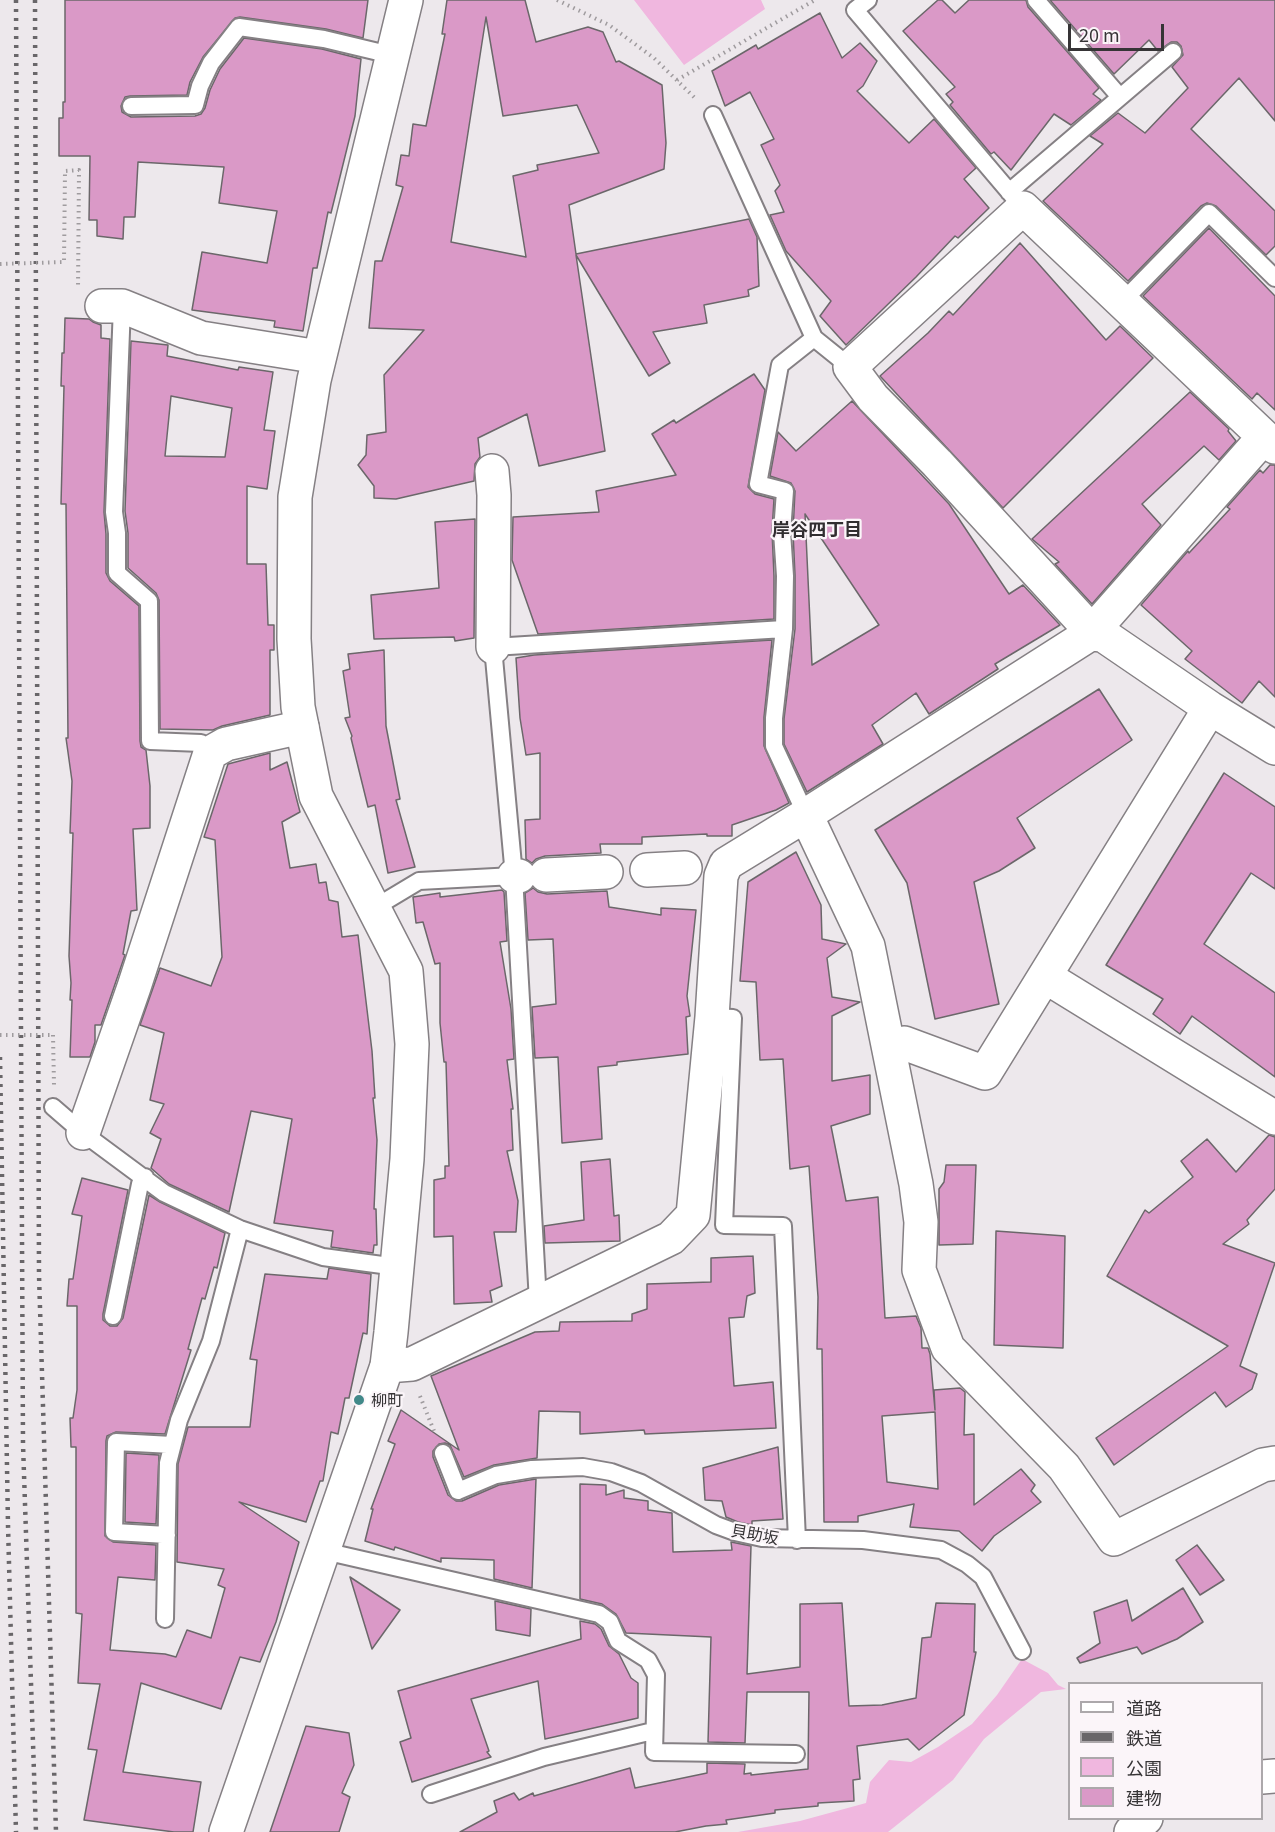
<!DOCTYPE html>
<meta charset="utf-8">
<style>
body{margin:0}
#map{position:relative;width:1275px;height:1832px;overflow:hidden;background:#ede8ec;font-family:Georgia,"Noto Sans JP",serif}
canvas{display:block}
.legend{position:absolute;left:1068px;top:1682px;width:195px;height:138px;box-sizing:border-box;background:#fbf5f9;border:2px solid #aca8ab;margin:0;padding:8px 10px;list-style:none;font-size:18px;color:#363436}
.legend li{display:flex;align-items:center;gap:12px;height:30px}
.legend b{width:30px;border:2px solid #aca8ab}
.scale{position:absolute;left:1068px;top:24px;width:96px;height:27px;box-sizing:border-box;border:3px solid #363436;border-top:0;padding-left:8px;font-size:18px;line-height:21px;white-space:nowrap;color:#363436;-webkit-text-stroke:4px #fbf5f9;paint-order:stroke}
</style>
<div id="map">
<canvas width="1275" height="1832"></canvas>
<ul class="legend">
<li><b style="height:8px;background:#fff"></b>道路</li>
<li><b style="height:8px;background:#696669"></b>鉄道</li>
<li><b style="height:16px;background:#f0b7df"></b>公園</li>
<li><b style="height:16px;background:#da99c7"></b>建物</li>
</ul>
<div class="scale">20 m</div>
</div>
<script>
const c = document.querySelector('canvas').getContext('2d');
c.lineJoin = 'round';
function paint(path, color) { c.fillStyle = color; c.fill(path, 'evenodd'); }
const toPath = rows => new Path2D(rows.map(r => 'M' + r).join(''));
function stroke(path, color, width, dash) { c.strokeStyle = color; c.lineWidth = width; c.lineCap = dash ? 'butt' : 'round'; c.setLineDash(dash || []); c.stroke(path); }
function label(font, color, halo, rows, align = 'center') {
  c.font = font + ' Georgia,"Noto Sans JP",serif'; c.lineWidth = 4.5; c.setLineDash([]); c.textBaseline = 'middle'; c.strokeStyle = halo; c.fillStyle = color; for (const [text, x, y, turn = 0] of rows) {
    c.save(); c.translate(x, y); c.rotate((+turn || 0) * Math.PI / 180); c.textAlign = isNaN(turn) ? turn : align; if (halo) c.strokeText(text, 0, 0); c.fillText(text, 0, 0); c.restore();
  }
}
const green = toPath([
 [634,0,761,0,765,9,684,65],
 [1022,1659,1048,1673,1058,1685,1066,1689,1041,1692,984,1739,953,1780,888,1832,738,1832,800,1821,866,1803,870,1782,889,1760,911,1762,938,1747,972,1724,997,1695]
]);
const building = toPath([
 [65,0,368,0,363,38,326,29,240,17,235,18,203,57,190,82,187,95,130,96,125,97,121,106,122,112,131,117,195,116,201,114,205,108,210,90,220,69,244,38,322,49,361,59,355,116,331,213,328,212,317,268,313,268,303,331,274,327,275,321,192,310,202,252,267,263,277,211,219,203,224,167,138,162,135,217,124,217,123,239,97,236,97,220,89,220,90,156,59,156,59,118,63,118,63,102,65,102,65,0],
 [447,0,525,0,536,42,588,27,603,32,616,62,619,61,662,85,666,143,664,169,569,205,576,254,749,219,757,237,759,286,748,290,749,296,704,305,707,323,653,332,670,363,649,376,576,255,605,451,539,466,527,414,478,438,480,457,475,464,474,481,396,499,374,498,374,486,358,465,366,455,367,435,386,432,384,375,424,330,369,328,375,261,382,261,403,187,396,185,401,155,409,156,413,124,426,126,445,34,442,34,447,0],
 [486,17,503,116,577,105,599,153,537,165,538,170,513,176,526,257,451,242,486,17],
 [938,0,942,0,955,13,969,0,1026,0,1028,7,1099,88,1093,94,1101,100,1071,125,1054,114,1011,170,994,152,991,154,950,105,953,102,946,94,955,87,903,31,938,0],
 [1050,0,1275,0,1275,121,1239,78,1191,129,1275,211,1275,246,1266,255,1216,206,1207,203,1201,206,1128,281,1043,201,1103,144,1090,136,1118,113,1145,133,1188,88,1172,67,1183,55,1181,46,1177,42,1171,42,1158,51,1149,40,1114,74,1050,0],
 [820,13,842,58,860,43,877,61,863,86,857,91,909,143,934,119,976,168,964,179,989,208,958,238,955,236,916,277,846,345,820,316,831,301,786,251,770,215,784,212,775,191,780,185,761,145,774,139,750,92,725,106,712,71,756,45,758,49,820,13],
 [1209,228,1275,296,1275,410,1257,393,1252,399,1143,296,1209,228],
 [1020,243,1106,340,1120,326,1153,358,1003,508,880,376,928,333,949,311,953,315,1020,243],
 [65,318,89,319,93,322,101,325,101,338,110,339,104,512,106,534,106,573,110,581,139,606,140,741,141,747,146,750,150,786,150,828,133,829,137,910,131,911,123,954,125,955,101,1025,95,1025,95,1042,90,1057,70,1057,72,1000,70,1000,71,983,69,956,73,833,70,833,72,781,66,738,68,738,66,504,61,504,64,386,61,386,62,353,64,353,65,318],
 [131,341,168,345,167,356,238,370,239,367,273,372,264,430,275,431,267,489,247,486,247,564,266,564,268,625,274,625,274,650,270,650,270,715,222,726,213,730,160,729,159,600,156,593,128,568,128,533,125,511,131,341],
 [171,396,232,408,225,457,165,456,171,396],
 [754,374,765,390,748,487,755,494,774,499,772,531,774,576,774,619,538,634,512,560,513,517,599,512,596,491,676,475,652,434,674,420,676,423,754,374],
 [1190,392,1229,429,1228,431,1236,441,1219,460,1204,446,1142,504,1161,525,1092,604,1055,564,1059,562,1032,539,1190,392],
 [852,401,949,504,1009,594,1023,585,1060,625,995,664,998,669,929,714,916,693,872,725,883,744,807,792,784,744,784,719,795,629,795,575,793,532,795,491,791,483,770,476,778,432,796,451,852,401],
 [805,514,879,625,812,665,805,514],
 [1270,465,1275,465,1275,697,1259,681,1242,703,1185,659,1192,651,1141,605,1188,551,1189,553,1230,509,1227,507,1260,470,1263,473,1270,465],
 [475,519,474,638,455,641,454,637,374,639,371,595,439,588,435,522,475,519],
 [772,640,764,717,764,746,789,803,776,810,732,825,732,836,707,836,707,834,642,837,642,844,600,844,601,853,545,856,536,859,532,863,526,859,525,820,540,819,540,753,526,755,520,718,516,658,534,655,772,640],
 [384,650,386,726,400,799,396,800,415,867,388,873,375,805,368,807,351,738,352,736,345,718,350,717,343,671,350,669,348,654,384,650],
 [1099,689,1132,740,1017,818,1035,848,999,871,974,882,999,1004,935,1019,907,883,875,830,1099,689],
 [270,753,270,770,287,762,300,812,282,822,290,868,316,864,319,883,326,882,329,900,338,902,342,937,358,935,372,1051,375,1098,373,1098,377,1140,374,1209,376,1209,377,1245,374,1245,373,1253,331,1247,333,1231,274,1223,292,1119,251,1111,229,1212,169,1184,151,1168,161,1139,150,1133,164,1104,150,1100,164,1033,140,1025,160,968,211,986,222,957,215,840,204,837,228,764,270,753],
 [1224,773,1275,807,1275,889,1251,873,1204,944,1275,993,1275,1077,1192,1016,1180,1034,1153,1014,1163,999,1106,965,1224,773],
 [796,852,821,905,822,939,846,944,827,958,832,997,860,1002,832,1016,832,1081,870,1075,870,1114,831,1126,846,1201,878,1197,885,1318,916,1316,921,1328,922,1348,928,1348,930,1354,935,1410,934,1390,960,1388,965,1392,964,1435,974,1434,974,1505,1021,1469,1035,1485,1031,1491,1041,1502,994,1536,982,1551,959,1531,910,1527,914,1504,858,1516,858,1522,824,1522,822,1349,817,1349,818,1297,809,1166,790,1169,783,1059,760,1060,756,982,740,981,748,882,796,852],
 [935,1412,938,1489,887,1482,882,1416,935,1412],
 [533,888,538,892,547,894,607,891,609,907,661,915,661,908,696,910,687,996,690,1016,686,1017,688,1054,617,1062,617,1065,598,1067,602,1139,562,1143,558,1057,535,1058,532,1007,556,1004,553,939,528,940,525,893,533,888],
 [502,890,504,892,507,941,500,942,511,1009,514,1059,507,1060,513,1109,511,1109,513,1150,507,1151,518,1201,516,1232,494,1232,502,1286,490,1291,492,1302,454,1304,453,1236,434,1237,434,1180,445,1178,445,1166,449,1166,446,1062,444,1062,440,1023,440,963,435,964,423,922,416,923,413,897,440,893,440,897,502,890],
 [1269,1135,1275,1137,1275,1189,1247,1220,1249,1224,1223,1244,1275,1263,1240,1366,1257,1374,1252,1389,1226,1407,1215,1392,1114,1465,1096,1438,1228,1346,1107,1276,1145,1210,1149,1213,1193,1177,1181,1161,1207,1139,1236,1172,1269,1135],
 [610,1159,614,1216,619,1215,620,1241,545,1243,544,1226,584,1220,581,1162,610,1159],
 [946,1165,976,1165,973,1244,939,1245,939,1189,944,1182,946,1165],
 [82,1178,128,1190,103,1314,103,1320,110,1326,117,1326,123,1318,149,1195,160,1202,225,1233,217,1268,214,1267,205,1299,202,1298,188,1349,191,1350,165,1434,116,1432,107,1436,106,1441,105,1536,113,1542,156,1545,155,1580,118,1577,110,1650,165,1654,176,1657,187,1630,211,1638,225,1588,218,1585,224,1569,177,1562,178,1464,188,1427,250,1427,257,1360,250,1359,265,1274,327,1279,329,1268,371,1274,367,1334,363,1333,349,1398,345,1398,338,1434,331,1432,323,1481,320,1481,306,1522,239,1502,299,1542,276,1622,260,1662,240,1657,221,1709,141,1683,123,1772,201,1782,193,1832,174,1832,84,1820,97,1750,88,1749,100,1684,78,1683,82,1614,76,1613,76,1447,71,1447,70,1418,73,1418,77,1390,77,1306,67,1306,69,1279,73,1279,82,1216,72,1214,82,1178],
 [996,1231,1065,1236,1063,1348,994,1345,996,1231],
 [753,1256,755,1293,747,1296,744,1317,729,1318,734,1386,773,1382,776,1428,645,1434,644,1430,580,1434,580,1412,539,1411,537,1458,494,1465,464,1477,450,1445,445,1443,439,1444,433,1451,433,1457,448,1495,456,1501,462,1501,499,1485,536,1479,532,1588,494,1579,494,1560,441,1558,441,1562,395,1547,394,1550,365,1541,373,1509,371,1509,395,1444,388,1441,401,1410,459,1450,431,1376,535,1332,559,1331,560,1322,632,1321,632,1314,647,1309,647,1284,711,1282,711,1258,753,1256],
 [778,1447,783,1519,752,1521,752,1525,738,1522,726,1517,722,1501,705,1500,703,1468,778,1447],
 [126,1453,159,1455,156,1524,125,1522,126,1453],
 [580,1484,606,1485,606,1495,624,1490,624,1498,648,1501,648,1510,672,1513,673,1552,732,1550,731,1542,751,1546,747,1674,800,1667,800,1604,842,1603,849,1706,882,1705,916,1698,922,1638,931,1637,936,1603,975,1604,974,1652,976,1652,964,1715,919,1750,908,1739,857,1746,860,1779,853,1780,854,1801,818,1803,818,1806,775,1810,775,1813,726,1820,727,1824,706,1826,675,1832,460,1832,497,1812,494,1801,514,1793,519,1800,533,1793,534,1796,630,1768,635,1788,707,1773,707,1763,745,1764,744,1774,751,1773,751,1775,808,1769,809,1692,747,1692,745,1743,708,1742,711,1637,626,1633,616,1614,602,1604,580,1599,580,1484],
 [1197,1545,1224,1580,1200,1595,1176,1560,1197,1545],
 [350,1577,400,1610,372,1649,350,1577],
 [1183,1588,1203,1622,1177,1639,1142,1654,1137,1647,1080,1663,1077,1658,1100,1643,1094,1612,1127,1600,1132,1621,1183,1588],
 [495,1601,531,1609,530,1636,496,1630,495,1601],
 [580,1621,595,1624,601,1629,609,1646,619,1654,631,1678,638,1683,638,1718,545,1739,538,1681,471,1699,489,1751,487,1752,491,1757,412,1782,400,1742,411,1738,398,1691,581,1639,580,1621],
 [306,1726,349,1733,354,1765,342,1793,350,1797,339,1832,270,1832,306,1726]
]);
const path = toPath([
 [557,0,609,25,654,58,697,100],
 [677,80,815,0],
 [53,1035,54,1085],
 [420,1396,434,1431]
]);
const lane = toPath([
 [868,0,855,10,1023,208],
 [1036,0,1120,97],
 [131,106,195,105,200,86,211,63,239,27,324,39,391,55],
 [713,115,814,338,850,367],
 [1009,192,1173,52],
 [1121,303,1209,213,1275,278],
 [122,306,114,512,117,533,117,573,149,601,150,741,201,743,210,753],
 [806,815,774,746,774,718,784,629,785,576,782,532,785,491,758,484,780,365,814,338],
 [374,908,419,881,514,876],
 [712,1017,733,1018,724,1225,783,1226,797,1540],
 [53,1107,83,1133,164,1193,240,1229,323,1257,397,1267],
 [538,1302,514,876,493,647,784,629],
 [113,1316,140,1184,145,1177],
 [443,1453,458,1491,496,1475,532,1469,583,1467,611,1472,641,1483,716,1525,735,1532,762,1538,863,1540,941,1550,967,1564,983,1577,1022,1651],
 [167,1535,114,1532,116,1442,172,1445],
 [324,1551,599,1614,610,1622,618,1641,648,1660,656,1675,654,1752,796,1754],
 [165,1619,168,1463,179,1420,211,1341,240,1229],
 [431,1794,544,1757,653,1731]
]);
const street = toPath([
 [102,306,122,306,201,338,319,357],
 [1275,447,1023,208,850,367,873,398,937,463,1084,623,1090,634,1103,635,1210,708,1275,748],
 [492,471,494,495,493,647],
 [806,815,868,946,916,1184,921,1222,919,1270,948,1348,1064,1467,1114,1539,1263,1465,1275,1463],
 [647,870,685,868],
 [546,875,606,872],
 [514,876,519,876],
 [1046,977,1275,1118],
 [889,1045,904,1043,985,1073,1210,708],
 [83,1133,134,987,210,753,226,744,302,727],
 [387,1366,412,1364,671,1238,693,1215,712,1017,721,876,726,864,806,815,1090,634,1264,437],
 [1262,1777,1275,1776],
 [1131,1832,1146,1818]
]);
const secondary = toPath([
 [226,1832,387,1366,391,1332,407,1159,412,1044,406,971,316,796,298,707,294,639,295,497,314,380,406,0]
]);
const rail = toPath([
 [16,0,23,1444,36,1832],
 [35,0,39,1275,56,1832],
 [0,1057,8,1525,16,1832]
]);
const pathBridge = toPath([
 [0,264,64,262,65,171,79,170,78,289],
 [0,1035,53,1035]
]);
const markers = [
 [359,1400,6,"#418989"]
];
const poiNames = [
 ["柳町",371,1400]
];
const streetNames = [
 ["貝助坂",755,1534,10]
];
const neighbourhoodNames = [
 ["岸谷四丁目",817,529]
];
paint(green, '#f0b7df');
paint(building, '#da99c7');
stroke(building, '#6b676a', 1.5);
stroke(lane, '#858084', 20);
stroke(street, '#858084', 36);
stroke(secondary, '#858084', 36);
stroke(path, '#9f9b9e', 4, [1.5, 4.5]);
stroke(lane, '#fff', 16);
stroke(street, '#fff', 33);
stroke(secondary, '#fff', 33);
stroke(rail, '#696669', 4.5, [3, 6]);
stroke(pathBridge, '#9f9b9e', 4, [1.5, 4.5]);
for (const [x, y, r, color] of markers) { const dot = new Path2D(); dot.arc(x, y, r, 0, 2 * Math.PI); c.fillStyle = color; c.fill(dot); stroke(dot, '#fbf5f9', 2); }
label('16px', '#363436', '#fbf5f9', poiNames, 'left');
label('16px', '#363436', '#fbf5f9', streetNames);
label('bold 18px', '#312d30', '#fbf5f9', neighbourhoodNames);
</script>
